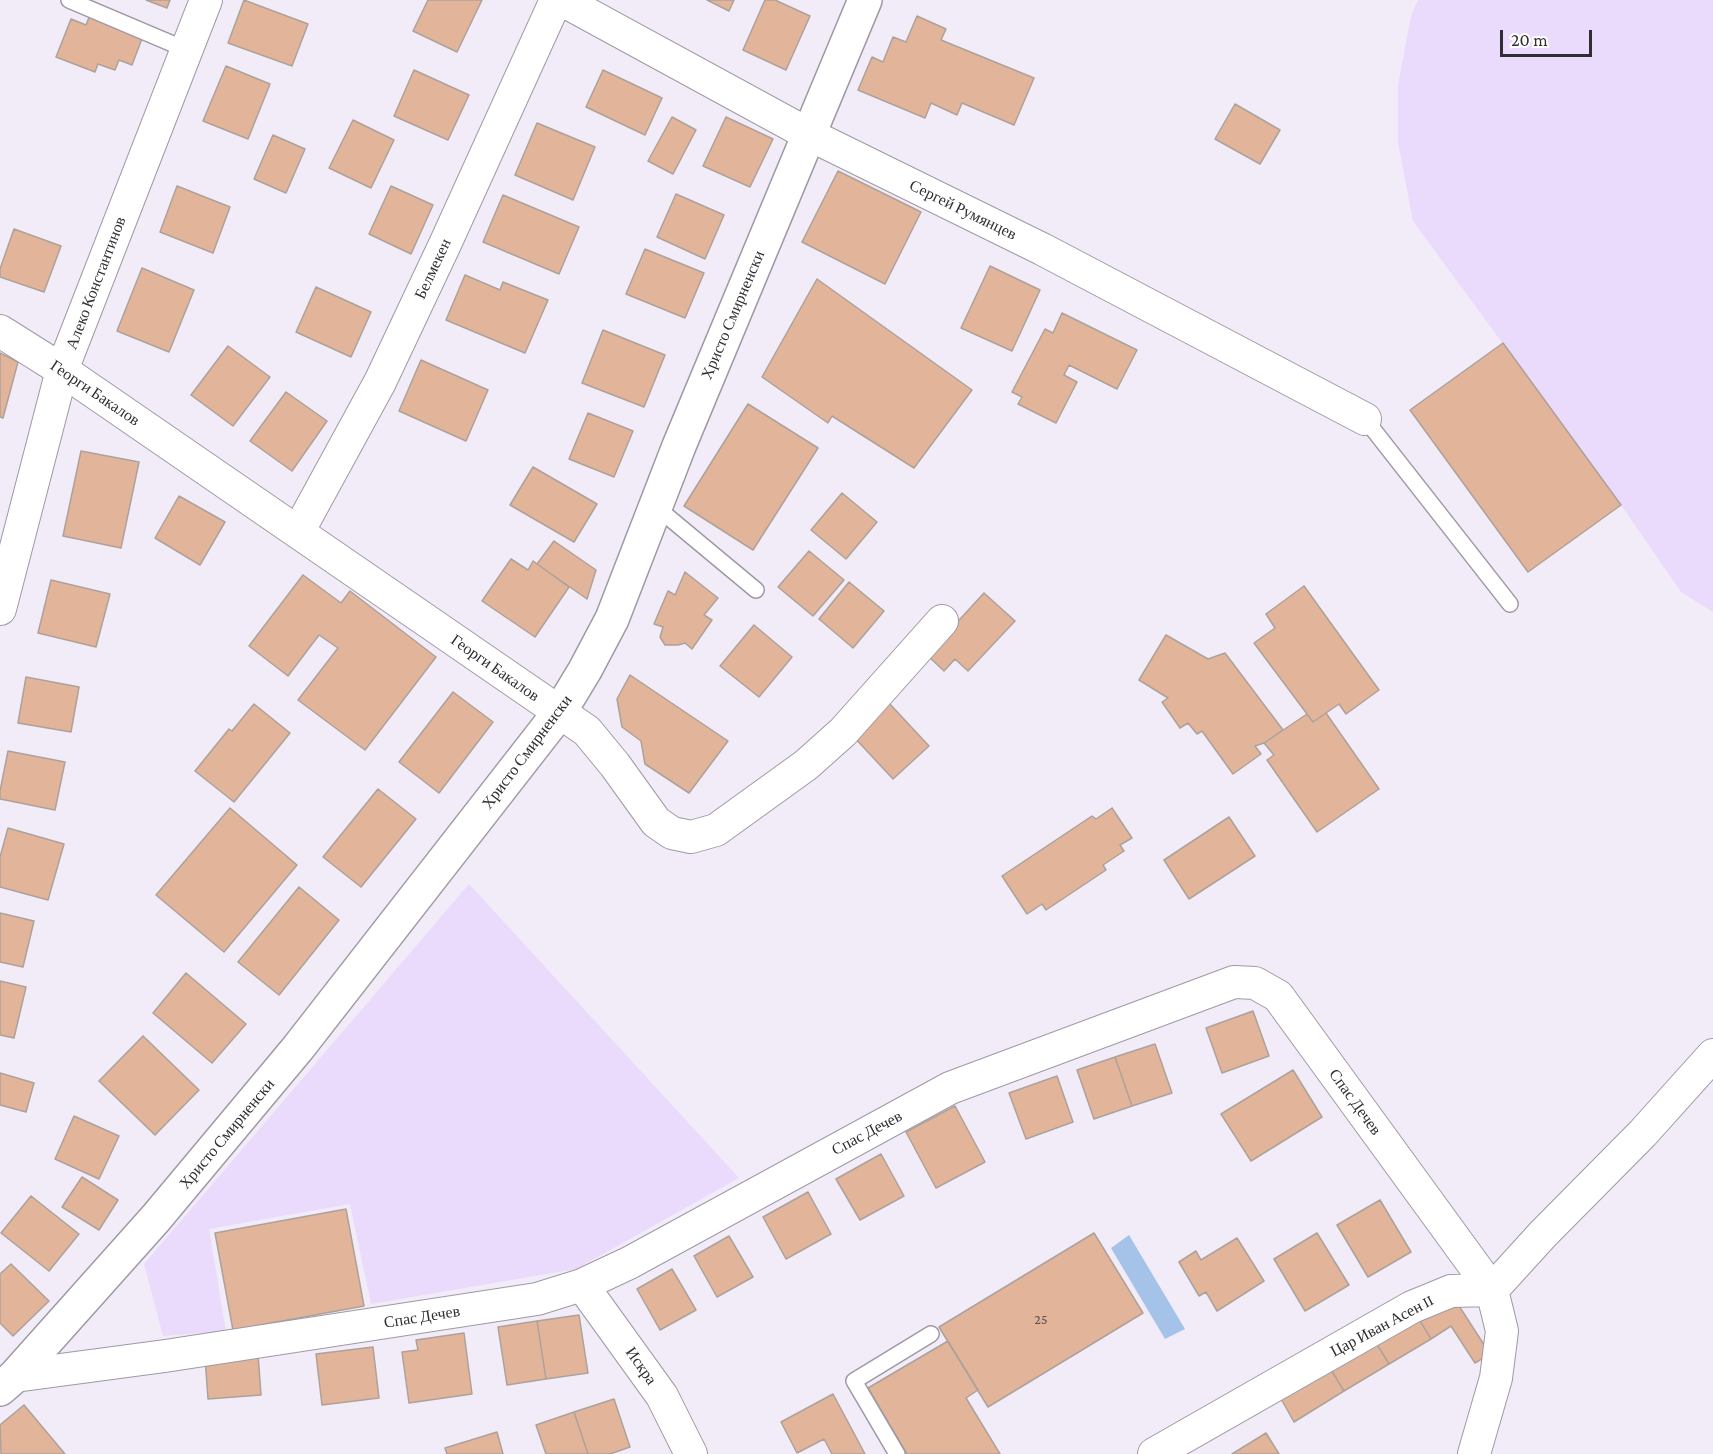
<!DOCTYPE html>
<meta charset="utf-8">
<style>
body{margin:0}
#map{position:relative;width:1713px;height:1454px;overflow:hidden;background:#f2ecf8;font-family:"Crimson Pro",serif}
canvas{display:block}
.scale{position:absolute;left:1500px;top:30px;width:92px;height:27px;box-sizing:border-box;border:3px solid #312e33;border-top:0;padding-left:8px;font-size:18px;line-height:21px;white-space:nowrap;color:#312e33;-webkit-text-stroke:4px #fff;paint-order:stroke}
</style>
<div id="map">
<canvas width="1713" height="1454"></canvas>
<div class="scale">20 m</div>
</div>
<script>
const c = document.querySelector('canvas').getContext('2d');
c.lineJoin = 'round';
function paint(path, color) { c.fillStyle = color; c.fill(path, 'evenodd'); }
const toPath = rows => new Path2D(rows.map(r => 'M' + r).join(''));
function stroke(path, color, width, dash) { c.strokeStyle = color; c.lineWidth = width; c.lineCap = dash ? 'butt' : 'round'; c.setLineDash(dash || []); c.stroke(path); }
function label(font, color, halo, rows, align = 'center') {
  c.font = font + ' "Crimson Pro",serif'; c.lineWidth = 6; c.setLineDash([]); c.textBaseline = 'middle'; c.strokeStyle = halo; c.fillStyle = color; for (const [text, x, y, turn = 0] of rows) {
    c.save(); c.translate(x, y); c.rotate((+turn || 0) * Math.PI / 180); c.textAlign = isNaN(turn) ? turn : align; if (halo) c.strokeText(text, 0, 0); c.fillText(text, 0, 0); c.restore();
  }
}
const green = toPath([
 [1418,0,1713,0,1713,612,1681,592,1621,505,1413,221,1398,143,1398,85,1411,16],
 [469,884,739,1178,576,1269,371,1304,350,1204,209,1229,226,1331,163,1336,144,1264]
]);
const water = toPath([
 [1129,1235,1185,1329,1165,1339,1111,1248]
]);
const building = toPath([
 [146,0,170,0,167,8,146,0],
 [244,0,308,24,292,66,228,43,244,0],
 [428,0,482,0,457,52,413,31,428,0],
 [707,0,734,0,729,11,707,0],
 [765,0,775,0,810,16,786,70,743,50,765,0],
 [90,15,143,36,132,65,119,60,115,70,98,64,95,72,56,57,71,19,86,25,90,15],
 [917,16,946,29,941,40,1034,78,1014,125,962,103,957,115,931,103,925,118,858,90,872,57,883,62,893,37,906,42,917,16],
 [226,66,270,84,248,139,203,121,226,66],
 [414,70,469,95,448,140,394,116,414,70],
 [603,70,662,98,645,135,586,107,603,70],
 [1235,104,1280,130,1260,164,1215,139,1235,104],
 [672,117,696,130,673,174,648,161,672,117],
 [726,117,773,139,750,187,703,166,726,117],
 [353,120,394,140,371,188,329,168,353,120],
 [537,123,595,147,573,200,515,175,537,123],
 [273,135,305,149,286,193,254,179,273,135],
 [838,171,921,212,885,284,802,242,838,171],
 [177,186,230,207,213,253,160,232,177,186],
 [391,186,433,205,411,254,369,234,391,186],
 [676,194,724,215,705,259,657,237,676,194],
 [503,195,579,227,559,274,483,242,503,195],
 [14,229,61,246,44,292,0,277,0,269,14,229],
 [645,249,704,273,685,318,626,294,645,249],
 [990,266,1040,290,1012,351,961,328,990,266],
 [142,268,194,290,169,352,117,331,142,268],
 [465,275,500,290,503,282,548,300,525,353,446,320,465,275],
 [817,279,972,390,914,468,832,416,828,423,762,377,817,279],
 [316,287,371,312,351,357,296,332,316,287],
 [1062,313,1137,350,1117,389,1069,365,1064,375,1077,382,1056,423,1018,404,1022,397,1012,392,1045,329,1053,333,1062,313],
 [603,330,665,355,644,407,582,383,603,330],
 [1503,343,1621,505,1528,572,1410,410,1503,343],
 [228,346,270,377,233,426,191,395,228,346],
 [0,353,18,362,3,418,0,417,0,353],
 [421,360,488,390,466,441,399,411,421,360],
 [286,392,327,421,292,471,250,441,286,392],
 [748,404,818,448,753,550,684,506,748,404],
 [588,413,633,431,614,477,569,459,588,413],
 [81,451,139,462,121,548,63,536,81,451],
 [533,467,597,504,574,542,510,505,533,467],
 [842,493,877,522,846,559,811,530,842,493],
 [179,496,225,522,200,565,155,538,179,496],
 [554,541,596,570,587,599,537,564,554,541],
 [809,551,844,580,813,616,778,587,809,551],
 [511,559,528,570,533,561,569,587,535,637,482,601,511,559],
 [685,572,718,598,704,615,712,620,692,649,685,643,678,645,665,645,660,637,663,627,654,624,668,591,675,595,685,572],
 [303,575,341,603,350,591,436,657,365,750,298,700,338,648,319,635,288,676,249,646,303,575],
 [51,580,110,594,96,647,38,633,51,580],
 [849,582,884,611,853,648,819,619,849,582],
 [1304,586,1379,690,1346,714,1339,704,1313,722,1254,643,1275,628,1266,614,1304,586],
 [984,593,1015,621,968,671,955,659,944,671,927,655,984,593],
 [754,625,792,657,759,697,720,666,754,625],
 [1166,635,1208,659,1225,653,1283,730,1264,743,1255,746,1261,754,1233,774,1202,731,1197,734,1188,723,1180,728,1162,702,1168,698,1139,680,1166,635],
 [630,675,728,741,689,793,645,764,641,741,622,727,617,699,630,675],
 [26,677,79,687,71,732,18,723,26,677],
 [453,692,493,722,439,793,399,762,453,692],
 [888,702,929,746,893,779,852,735,888,702],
 [254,704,290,733,234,802,195,771,229,729,232,731,254,704],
 [1326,713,1379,789,1317,832,1267,760,1274,755,1264,743,1307,714,1313,722,1326,713],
 [8,751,65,762,55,810,0,799,0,791,8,751],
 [378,789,416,819,361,887,323,857,378,789],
 [230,808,297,865,224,952,156,895,230,808],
 [1112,808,1132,838,1120,845,1124,851,1103,865,1106,870,1046,910,1042,904,1027,914,1002,876,1092,816,1096,819,1112,808],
 [1229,817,1255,856,1189,899,1164,860,1229,817],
 [8,828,64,844,48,900,0,887,0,857,8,828],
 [299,887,339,920,279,995,238,962,299,887],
 [0,913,34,921,23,967,0,962,0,913],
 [186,973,246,1024,212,1063,153,1013,186,973],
 [0,981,26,987,14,1038,0,1035,0,981],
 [1253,1011,1269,1056,1222,1073,1206,1028,1253,1011],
 [143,1036,199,1090,155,1135,99,1081,143,1036],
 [1155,1044,1172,1093,1132,1106,1115,1057,1155,1044],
 [1115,1057,1132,1106,1094,1119,1077,1070,1115,1057],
 [1293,1070,1322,1117,1251,1161,1221,1114,1293,1070],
 [0,1073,34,1083,26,1112,0,1105,0,1073],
 [1057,1076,1073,1122,1026,1139,1009,1093,1057,1076],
 [955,1106,985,1162,936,1188,906,1132,955,1106],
 [74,1116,119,1136,99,1179,55,1159,74,1116],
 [881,1154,904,1196,860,1220,836,1179,881,1154],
 [82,1177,118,1200,99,1230,62,1207,82,1177],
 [808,1192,831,1234,786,1259,763,1217,808,1192],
 [31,1196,79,1234,49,1271,1,1233,31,1196],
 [1380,1200,1411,1252,1368,1277,1337,1225,1380,1200],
 [346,1209,364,1306,233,1330,215,1233,346,1209],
 [1094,1233,1143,1313,988,1407,939,1327,1094,1233],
 [1317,1233,1349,1285,1305,1311,1274,1259,1317,1233],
 [729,1236,753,1277,717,1297,694,1256,729,1236],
 [1237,1238,1264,1281,1217,1311,1206,1292,1199,1296,1179,1262,1196,1251,1201,1260,1237,1238],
 [11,1264,49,1301,13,1336,0,1323,0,1274,11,1264],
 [672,1269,696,1310,660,1330,637,1289,672,1269],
 [1452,1295,1490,1354,1475,1363,1451,1326,1431,1339,1417,1316,1452,1295],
 [579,1315,588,1373,546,1379,537,1321,579,1315],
 [1417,1316,1431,1339,1389,1364,1375,1341,1417,1316],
 [537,1321,546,1379,507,1385,498,1327,537,1321],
 [464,1333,472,1394,409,1403,402,1352,418,1350,416,1340,464,1333],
 [948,1341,978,1390,966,1398,1000,1454,907,1454,868,1388,948,1341],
 [1375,1341,1389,1364,1344,1391,1330,1368,1375,1341],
 [373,1347,379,1398,322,1405,316,1354,373,1347],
 [258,1354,261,1395,208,1399,205,1357,258,1354],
 [1330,1368,1344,1391,1294,1422,1280,1397,1330,1368],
 [833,1394,865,1454,832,1454,824,1439,797,1453,781,1422,833,1394],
 [614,1399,630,1447,610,1454,588,1454,574,1412,614,1399],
 [24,1405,65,1454,1,1454,0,1425,24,1405],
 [574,1412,588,1454,546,1454,536,1425,574,1412],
 [497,1432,503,1454,447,1454,445,1448,497,1432],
 [1266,1433,1279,1454,1232,1454,1266,1433]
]);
const service = toPath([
 [69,0,187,50],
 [1365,419,1510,604],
 [655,506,756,590],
 [897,1454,854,1381,931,1334]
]);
const minor = toPath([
 [562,0,808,134,1042,249,1365,419],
 [0,331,62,370,587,731,615,765,656,822,672,833,691,837,716,830,806,765,843,732,942,621],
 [298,532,380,382,446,242,556,0],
 [0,609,62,370,206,0],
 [582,1285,662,1396,691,1454],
 [15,1376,165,1356,537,1299,582,1285,629,1263,950,1088,1234,982,1255,983,1278,996,1492,1290,1502,1331,1496,1378,1474,1454],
 [1154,1454,1412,1307,1451,1291,1492,1290,1543,1234,1643,1133,1713,1055]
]);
const tertiary = toPath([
 [0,1389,15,1376,156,1218,298,1048,559,713,585,670,612,619,679,446,865,0]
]);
const numberNames = [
 ["25",1041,1320]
];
const streetNames = [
 ["Сергей Румянцев",963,210,26],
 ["Белмекен",433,269,-65],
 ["Алеко Константинов",96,283,-69],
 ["Христо Смирненски",733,315,-67],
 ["Георги Бакалов",95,393,34],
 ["Георги Бакалов",495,668,35],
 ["Христо Смирненски",527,752,-53],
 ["Спас Дечев",1355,1102,54],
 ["Спас Дечев",867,1133,-28],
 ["Христо Смирненски",227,1134,-50],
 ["Спас Дечев",422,1317,-9],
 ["Цар Иван Асен II",1382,1326,-28],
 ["Искра",641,1366,55]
];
paint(green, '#eadafb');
paint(water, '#a5c3e9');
paint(building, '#e2b59b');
stroke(building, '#ada19a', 1.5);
stroke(service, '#9e99a4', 18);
stroke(minor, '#9e99a4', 34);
stroke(tertiary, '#9e99a4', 36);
stroke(service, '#fff', 15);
stroke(minor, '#fff', 32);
stroke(tertiary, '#fff', 33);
label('14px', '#5d504d', null, numberNames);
label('16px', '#312e33', '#fff', streetNames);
</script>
